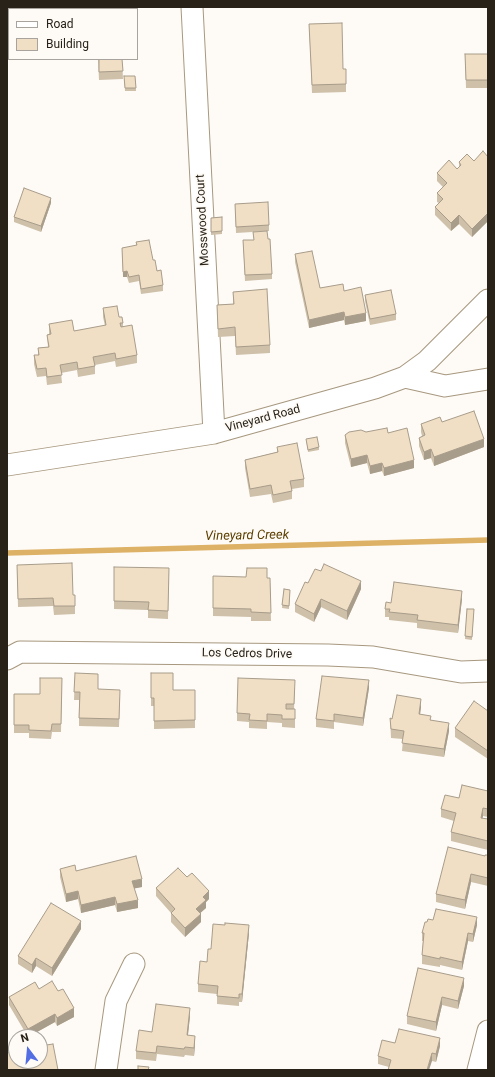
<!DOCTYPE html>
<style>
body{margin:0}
#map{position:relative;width:495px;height:1077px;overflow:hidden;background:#fefbf6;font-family:Roboto,sans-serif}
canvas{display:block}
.frame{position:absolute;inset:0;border:8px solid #282218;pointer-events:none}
.legend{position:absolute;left:8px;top:8px;width:130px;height:52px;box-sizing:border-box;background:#fefbf6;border:1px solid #a8a49d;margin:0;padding:5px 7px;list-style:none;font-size:12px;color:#282218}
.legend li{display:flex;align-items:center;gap:8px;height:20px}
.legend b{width:20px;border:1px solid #a8a49d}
.north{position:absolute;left:8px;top:1029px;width:40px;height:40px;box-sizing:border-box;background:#fefbf6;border:1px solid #a8a49d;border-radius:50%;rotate:344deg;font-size:11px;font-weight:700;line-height:16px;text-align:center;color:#282218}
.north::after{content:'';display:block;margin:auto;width:14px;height:18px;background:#536de2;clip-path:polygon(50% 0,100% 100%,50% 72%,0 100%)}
</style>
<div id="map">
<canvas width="495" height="1077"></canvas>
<div class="frame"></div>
<ul class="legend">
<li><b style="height:5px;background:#fff"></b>Road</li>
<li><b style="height:11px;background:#f0dfc5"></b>Building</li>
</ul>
<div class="north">N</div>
</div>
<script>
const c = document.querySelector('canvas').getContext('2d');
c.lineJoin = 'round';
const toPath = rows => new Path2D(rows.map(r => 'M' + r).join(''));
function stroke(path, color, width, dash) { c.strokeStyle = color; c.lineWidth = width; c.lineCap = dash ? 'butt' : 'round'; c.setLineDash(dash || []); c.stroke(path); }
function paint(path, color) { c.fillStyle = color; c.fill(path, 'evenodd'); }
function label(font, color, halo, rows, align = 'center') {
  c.font = font + ' Roboto,sans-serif'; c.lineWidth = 3.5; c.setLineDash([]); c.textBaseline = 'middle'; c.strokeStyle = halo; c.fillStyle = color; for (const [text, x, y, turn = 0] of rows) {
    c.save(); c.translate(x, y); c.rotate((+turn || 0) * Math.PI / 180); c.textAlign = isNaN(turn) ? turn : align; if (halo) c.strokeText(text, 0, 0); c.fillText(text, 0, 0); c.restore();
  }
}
const stream = toPath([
 [7,553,488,540]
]);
const street = toPath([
 [192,7,214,433],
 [405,377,445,386,488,379],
 [7,465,214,433,375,388,405,377,427,361,488,300],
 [7,659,20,652,328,655,373,657,461,672,488,671],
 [106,1070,116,1001,134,964],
 [478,1070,488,1031]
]);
const wall = toPath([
 [309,24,343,69,346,84,346,92,312,93],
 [465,54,488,54,488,88,466,88],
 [98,59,122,59,123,79,99,80],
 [124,76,135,76,136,91,125,91],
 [488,157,488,221,472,237,459,224,451,231,435,215,435,207,439,203,437,202,437,193,443,187,437,181,437,173,457,169,459,167,459,162,474,161],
 [51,203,41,232,14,222,14,217],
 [235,204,269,225,269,231,236,233],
 [222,217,222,234,211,235,211,218],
 [253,232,268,239,272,274,272,279,245,281,243,240,254,240],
 [136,242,153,260,163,285,163,291,141,294,139,281,129,283,127,277,123,277,122,248,136,246],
 [295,254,320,288,344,291,366,321,345,325,344,320,309,328,295,262],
 [233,292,270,345,270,353,236,355,235,336,218,337,217,305,233,304],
 [365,295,396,314,396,320,370,325,365,301],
 [103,308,119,317,123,323,123,327,137,355,137,363,116,367,115,361,95,365,95,374,78,377,77,370,61,373,62,383,47,385,46,376,37,377,34,364,34,355,38,355,38,348,48,347,47,335,49,334,49,324,74,331,105,326,103,317],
 [442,422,484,447,434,466,431,458,424,460,419,446,419,438,422,436,421,432,421,424],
 [366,432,388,433,414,468,384,476,382,471,370,474,367,463,351,467,345,443,345,435],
 [306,439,319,447,319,450,308,452],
 [277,447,304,479,304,487,292,489,292,499,273,503,271,494,250,497,245,468,245,460,277,452],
 [17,565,73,595,75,595,75,614,54,615,53,606,18,607],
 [169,568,168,619,148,618,148,610,114,609,114,601],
 [321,571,361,589,347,620,321,607,314,622,295,612,295,604,308,583],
 [267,578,270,578,271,621,251,621,251,617,213,616,213,608],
 [284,589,290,590,289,609,282,608],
 [462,599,458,633,417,628,417,623,389,620,389,617,385,617,385,609,391,603],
 [467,609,474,609,472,640,465,639],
 [75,673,98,689,120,698,119,727,79,726,79,700,74,700],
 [151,673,173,690,195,690,195,728,154,729,154,706,151,706],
 [62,678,61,732,52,732,51,739,29,738,29,733,14,733,14,694,40,694],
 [295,688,294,709,295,717,295,728,282,727,282,723,267,722,267,729,249,728,249,722,237,721,237,713],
 [369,688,363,726,334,722,334,729,316,727,316,719],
 [421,707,420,714,431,720,449,731,444,757,402,751,403,739,391,738,390,718,392,719],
 [488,711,488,759,455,737,455,728],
 [488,791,488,817,483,816,482,818,488,819,488,850,451,841,451,832,454,821,441,817,441,809,459,798],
 [488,855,488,886,471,882,465,909,436,902,436,894,485,856],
 [60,869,76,871,142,887,134,888,138,908,117,912,115,905,81,913,78,899,66,902,60,877],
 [156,888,209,899,206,902,206,908,200,913,201,922,185,937,171,922,171,913,156,896],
 [433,920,477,925,473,942,468,941,462,970,440,965,440,967,422,964,422,955,423,941,422,941,422,933,427,922],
 [81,929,52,976,36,966,32,973,18,964,18,956],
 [249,933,242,1002,239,1002,239,1006,217,1004,217,994,198,992,198,984,207,962,211,949],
 [418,968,464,986,458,1009,442,1005,436,1031,407,1024,407,1016],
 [39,989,74,1017,57,1026,55,1022,28,1037,9,1005,9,997],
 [190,1016,188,1035,195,1044,194,1056,185,1055,184,1057,157,1054,156,1061,136,1059,136,1051,152,1032],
 [395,1043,440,1046,436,1062,432,1061,389,1067,378,1064,378,1056]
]);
const shadedWall = toPath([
 [51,198,51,203,41,232,41,226],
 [488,213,488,221,472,237,472,229],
 [459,215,459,224,451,231,451,223],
 [127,271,127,277,123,277,123,272],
 [344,312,344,320,309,328,309,320],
 [366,313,366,321,345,325,345,317],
 [484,439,484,447,434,466,434,457],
 [431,449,431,458,424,460,424,452],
 [367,455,367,463,351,467,351,459],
 [414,460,414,468,384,476,384,468],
 [382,463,382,471,370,474,370,466],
 [361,581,361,589,347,620,347,611],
 [462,591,462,599,458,633,458,625],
 [321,599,321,607,314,622,314,614],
 [369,680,369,688,363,726,363,718],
 [421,699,421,707,419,722,419,714],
 [449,723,449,731,444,757,444,749],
 [483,808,483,816,481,826,481,818],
 [471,874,471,882,465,909,465,900],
 [142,879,142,887,132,889,132,881],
 [78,891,78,899,66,902,66,894],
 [209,891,209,899,206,902,206,908,196,917,196,909,203,897],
 [115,897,115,905,81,913,81,905],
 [138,900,138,908,117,912,117,904],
 [201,914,201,922,185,937,185,928],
 [477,917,477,925,473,942,473,934],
 [81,921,81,929,52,976,52,968],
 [249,925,249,933,242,1002,242,994],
 [468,933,468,941,462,970,462,962],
 [36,958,36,966,32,973,32,965],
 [464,978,464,986,458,1009,458,1001],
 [442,997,442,1005,436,1031,436,1022],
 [74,1008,74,1017,57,1026,57,1018],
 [190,1008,190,1016,187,1043,187,1035],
 [55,1014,55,1022,28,1037,28,1029],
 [195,1036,195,1044,194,1056,194,1048],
 [440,1038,440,1046,436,1062,436,1054],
 [432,1053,432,1061,429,1070,427,1070]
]);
const building = toPath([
 [65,7,127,7,128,9,65,9,65,7],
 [342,23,343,69,346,69,346,84,312,85,309,24,342,23],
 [465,54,488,54,488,80,466,80,465,54],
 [99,59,122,59,123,71,99,72,99,59],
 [124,76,135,76,136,88,125,88,124,76],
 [483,151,488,157,488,213,472,229,459,215,451,223,435,207,443,199,437,193,447,183,437,173,449,160,457,169,461,165,459,162,467,154,474,161,483,151],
 [24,188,51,198,41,226,14,217,24,188],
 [268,202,269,225,236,227,235,204,268,202],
 [222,217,222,231,211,232,211,218,222,217],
 [267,231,268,239,270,239,272,274,245,275,243,240,254,240,253,232,267,231],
 [149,240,153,260,155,260,157,271,161,270,163,285,141,289,139,275,129,277,127,271,123,272,122,248,137,245,136,242,149,240],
 [312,251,320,288,343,284,344,291,361,287,366,313,345,317,344,312,309,320,295,254,312,251],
 [267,289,270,345,236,347,235,327,218,329,217,305,234,304,233,292,267,289],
 [391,290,396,314,370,319,365,295,391,290],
 [117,306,119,317,122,317,123,323,120,323,121,327,132,325,137,355,116,359,115,353,93,357,95,366,78,369,77,362,60,365,62,375,47,377,46,368,37,369,34,355,39,355,38,348,49,347,47,335,51,334,49,324,72,320,74,331,106,325,103,308,117,306],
 [474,411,484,439,434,457,431,449,424,452,419,438,425,435,421,424,440,417,442,422,474,411],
 [387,428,388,433,407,428,414,460,384,468,382,463,370,466,367,455,351,459,345,435,349,432,361,430,366,432,387,428],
 [317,437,319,447,308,450,306,439,317,437],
 [297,443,304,479,290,481,292,491,273,495,271,485,250,489,245,460,278,452,277,447,297,443],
 [72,563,73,595,75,595,75,606,54,606,53,598,18,599,17,565,72,563],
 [324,564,361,581,347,611,321,599,314,614,295,604,305,582,308,583,315,569,321,571,324,564],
 [114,567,169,568,168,611,148,610,149,602,114,601,114,567],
 [247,568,267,568,267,578,270,578,271,613,251,612,251,609,213,608,213,576,246,577,247,568],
 [394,582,462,591,458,625,417,620,418,615,389,612,390,609,385,609,386,602,391,603,394,582],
 [284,589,290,590,289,606,282,605,284,589],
 [467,609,474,609,472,637,465,636,467,609],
 [75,673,98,674,98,689,120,690,119,719,79,718,80,692,74,692,75,673],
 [151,673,173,673,173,690,195,690,195,720,154,721,154,698,151,698,151,673],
 [322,676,369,680,363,718,334,714,334,721,316,719,322,676],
 [40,678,62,678,61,724,52,724,51,731,29,730,29,725,14,725,14,694,40,694,40,678],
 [238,678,295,680,294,704,286,704,286,709,295,709,295,719,282,719,282,715,267,714,267,721,249,720,250,714,237,713,238,678],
 [397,695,421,699,419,714,431,716,430,720,449,723,444,749,402,743,404,731,391,729,390,718,392,719,397,695],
 [474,701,488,711,488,751,455,728,474,701],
 [462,785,488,791,488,809,483,808,481,818,488,819,488,841,451,832,456,813,441,809,445,795,459,798,462,785],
 [448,847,485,856,485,855,488,855,488,878,471,874,465,900,436,894,448,847],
 [136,856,142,879,132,881,138,900,117,904,115,897,81,905,78,891,66,894,60,869,75,865,76,871,136,856],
 [178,868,187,877,192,873,209,891,203,897,206,900,196,909,201,914,185,928,171,913,175,909,156,888,178,868],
 [51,903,81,921,52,968,36,958,32,965,18,956,51,903],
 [436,909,477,917,473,934,468,933,462,962,440,957,440,959,422,955,424,933,422,933,425,922,427,922,428,919,433,920,436,909],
 [225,923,249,925,242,994,239,994,239,998,217,996,218,986,198,984,200,961,207,962,208,949,211,949,213,924,225,925,225,923],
 [418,968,464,978,458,1001,442,997,436,1022,407,1016,418,968],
 [52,981,58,991,63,989,74,1008,57,1018,55,1014,28,1029,9,997,35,982,39,989,52,981],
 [156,1004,190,1008,187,1035,195,1036,194,1048,185,1047,184,1049,157,1046,156,1053,136,1051,139,1030,152,1032,156,1004],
 [399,1029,440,1038,436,1054,432,1053,427,1070,388,1070,391,1060,378,1056,382,1040,395,1043,399,1029],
 [53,1044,58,1070,7,1070,7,1053,16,1051,16,1061,40,1061,40,1046,53,1044],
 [138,1066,149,1067,148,1070,138,1070,138,1066]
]);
const streetNames = [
 ["Mosswood Court",203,220,-93],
 ["Vineyard Road",263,419,-15],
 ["Los Cedros Drive",247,654,1]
];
const waterNames = [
 ["Vineyard Creek",247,536,-1]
];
stroke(stream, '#ddb166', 5.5);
stroke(street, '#a7987f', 23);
stroke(street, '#fff', 21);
paint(wall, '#cec0a9');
paint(shadedWall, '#a89c8a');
paint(building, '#f0dfc5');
stroke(building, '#a89c8a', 1);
label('12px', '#282218', '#fefbf6', streetNames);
label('italic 13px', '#5c3f00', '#fefbf6', waterNames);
</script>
